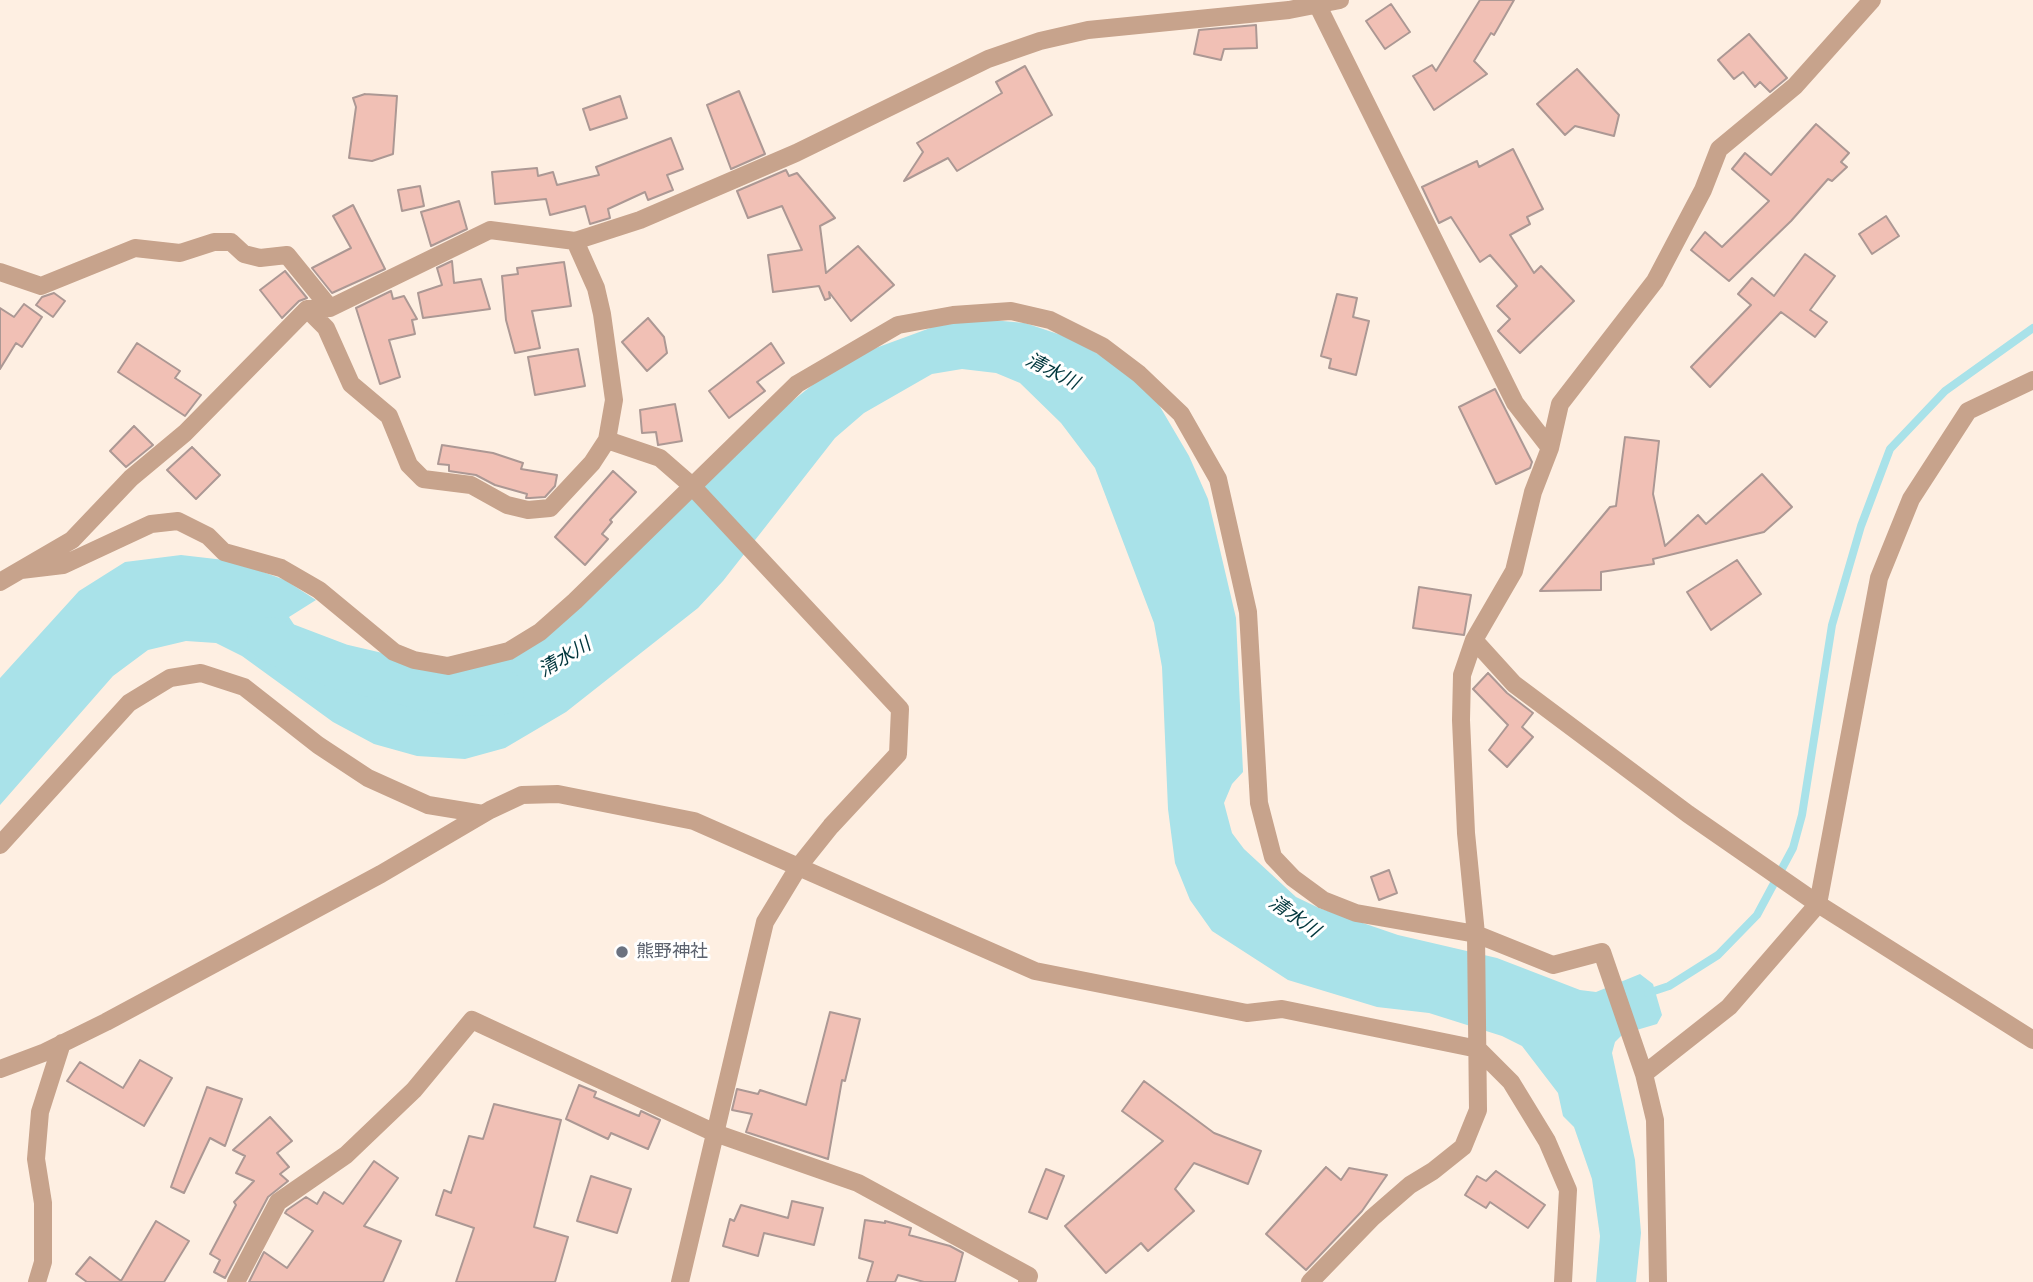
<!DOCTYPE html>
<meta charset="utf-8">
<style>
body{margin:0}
canvas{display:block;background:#feefe2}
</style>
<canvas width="2033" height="1282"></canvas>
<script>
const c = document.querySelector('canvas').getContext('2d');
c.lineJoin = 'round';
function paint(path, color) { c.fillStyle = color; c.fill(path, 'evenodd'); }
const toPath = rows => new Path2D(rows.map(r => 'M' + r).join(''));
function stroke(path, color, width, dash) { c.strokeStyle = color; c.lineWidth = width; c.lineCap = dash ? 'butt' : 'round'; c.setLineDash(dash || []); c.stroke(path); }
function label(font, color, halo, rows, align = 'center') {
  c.font = font + ' "Fira Sans Condensed","Noto Sans JP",sans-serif'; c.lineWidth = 6; c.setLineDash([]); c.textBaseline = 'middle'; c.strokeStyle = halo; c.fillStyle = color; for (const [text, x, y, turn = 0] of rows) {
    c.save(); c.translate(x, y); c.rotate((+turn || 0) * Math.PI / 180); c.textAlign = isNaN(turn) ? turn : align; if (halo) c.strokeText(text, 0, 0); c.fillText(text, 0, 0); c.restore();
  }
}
const water = toPath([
 [980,319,1025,323,1073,339,1121,368,1159,405,1189,456,1208,499,1236,618,1243,772,1232,784,1224,803,1232,833,1244,849,1296,897,1319,908,1398,935,1497,958,1580,990,1596,992,1640,974,1653,984,1662,1015,1657,1024,1623,1034,1615,1042,1612,1053,1635,1160,1641,1233,1636,1282,1596,1282,1600,1236,1592,1179,1574,1127,1563,1116,1558,1093,1522,1046,1502,1036,1429,1013,1377,1007,1288,980,1212,931,1190,900,1175,863,1168,809,1162,667,1154,623,1095,468,1061,423,1020,383,996,373,962,369,932,374,864,413,835,438,723,581,698,608,566,712,505,748,465,759,417,756,374,744,333,722,242,656,216,643,186,641,148,650,113,676,0,805,0,678,79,591,125,562,181,555,233,561,285,580,316,600,289,617,304,640,346,679,378,692,419,698,469,682,462,671,513,657,780,411,826,374,873,349,933,327]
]);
const stream = toPath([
 [1648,993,1669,986,1718,955,1757,915,1793,848,1802,815,1832,625,1861,526,1890,449,1945,391,2033,328]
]);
const river = toPath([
 [270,640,341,667,452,693,501,692]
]);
const building = toPath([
 [1480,0,1514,0,1494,35,1491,33,1474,61,1487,74,1434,110,1413,76,1432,65,1436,71,1480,0],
 [1391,4,1410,32,1385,49,1366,21,1391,4],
 [1256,25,1257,48,1224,49,1221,60,1194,54,1199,30,1256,25],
 [1749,34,1787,78,1770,92,1760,82,1755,87,1743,72,1734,79,1718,60,1749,34],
 [1025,66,1052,115,957,171,948,158,904,181,923,152,917,143,1002,93,996,82,1025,66],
 [1577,69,1619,115,1614,136,1575,126,1565,135,1537,104,1577,69],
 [739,91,765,154,731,169,707,105,739,91],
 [365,94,397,96,393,154,372,161,349,158,356,107,353,98,365,94],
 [620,96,627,118,590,130,583,109,620,96],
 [1816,124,1849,153,1841,162,1847,167,1832,181,1828,179,1791,221,1729,281,1691,250,1705,232,1722,247,1769,201,1732,169,1745,153,1771,175,1816,124],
 [671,138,683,169,667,175,673,190,648,200,645,192,608,209,610,218,590,224,585,206,550,215,546,199,495,204,492,172,537,168,538,176,553,172,557,185,599,175,596,167,671,138],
 [1513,149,1543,209,1527,217,1530,224,1510,235,1534,273,1541,266,1574,301,1520,353,1498,331,1510,319,1497,306,1517,286,1490,255,1480,262,1451,217,1439,223,1422,187,1477,161,1479,167,1513,149],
 [786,170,789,176,797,173,835,218,820,226,826,273,858,246,894,285,851,321,829,292,830,298,825,300,819,286,773,292,768,255,802,250,782,206,748,218,737,191,786,170],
 [420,186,424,206,402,211,398,190,420,186],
 [459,201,467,229,431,246,421,212,459,201],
 [353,205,385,269,332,293,312,268,351,248,333,216,353,205],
 [1886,216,1899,236,1872,254,1859,234,1886,216],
 [1805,254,1835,276,1810,310,1827,322,1815,337,1781,312,1710,387,1691,367,1751,305,1738,294,1752,278,1774,296,1805,254],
 [452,261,454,283,481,279,490,309,423,318,418,293,442,285,437,268,452,261],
 [564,262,571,306,532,311,540,348,515,353,506,320,502,276,518,274,517,268,564,262],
 [285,271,307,298,299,301,282,318,260,290,285,271],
 [391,291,393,299,404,296,417,319,412,320,415,334,389,340,400,377,380,384,356,308,391,291],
 [54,293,65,301,53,317,36,305,42,297,54,293],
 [1337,294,1357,298,1353,317,1369,321,1356,375,1329,368,1331,359,1321,356,1337,294],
 [24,304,42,317,22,347,16,343,0,369,0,308,14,317,24,304],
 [648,318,664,337,667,353,647,371,622,342,648,318],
 [137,343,180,371,175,378,201,395,185,416,118,372,137,343],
 [771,343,784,363,757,382,765,391,729,418,709,391,771,343],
 [578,349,585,386,535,395,528,357,578,349],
 [1495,389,1532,462,1530,468,1496,484,1459,407,1495,389],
 [675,404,682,441,658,445,656,432,642,433,640,410,675,404],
 [134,426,153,445,126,467,110,451,134,426],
 [1625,437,1659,441,1653,494,1665,546,1698,515,1706,524,1762,474,1792,507,1764,532,1653,559,1654,564,1601,572,1601,590,1540,591,1610,507,1616,506,1625,437],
 [442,445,493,453,523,463,521,469,557,475,555,486,545,497,530,498,526,498,527,494,495,485,476,475,449,471,449,465,438,464,442,445],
 [192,447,220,475,196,499,167,470,192,447],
 [613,471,636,492,610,520,612,522,602,534,608,539,585,565,555,537,613,471],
 [1737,560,1761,594,1711,630,1687,592,1737,560],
 [1419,587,1471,595,1464,635,1413,628,1419,587],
 [1488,673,1507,693,1533,713,1522,727,1533,737,1507,767,1489,750,1508,725,1473,689,1488,673],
 [1389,870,1397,893,1379,900,1371,877,1389,870],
 [830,1012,860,1019,845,1081,842,1080,828,1159,746,1132,752,1114,732,1110,737,1089,758,1094,760,1090,806,1105,830,1012],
 [140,1060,172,1078,144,1126,67,1081,80,1062,123,1088,140,1060],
 [1144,1081,1214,1133,1261,1151,1248,1184,1194,1163,1175,1189,1194,1211,1148,1251,1141,1243,1106,1273,1065,1226,1163,1141,1122,1111,1144,1081],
 [579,1085,596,1092,594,1097,639,1116,641,1111,660,1120,648,1149,611,1133,608,1139,566,1119,579,1085],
 [207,1087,242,1099,225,1146,210,1138,184,1193,171,1187,207,1087],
 [494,1104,561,1120,534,1227,568,1237,555,1282,456,1282,474,1228,436,1215,444,1190,451,1193,469,1136,483,1139,494,1104],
 [270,1117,292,1141,277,1153,289,1167,280,1174,288,1181,268,1197,225,1278,214,1272,220,1260,210,1254,236,1205,234,1202,254,1181,236,1173,245,1156,233,1150,270,1117],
 [374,1161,398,1178,364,1226,401,1241,383,1282,249,1282,264,1252,287,1268,313,1231,285,1213,287,1210,306,1197,317,1204,324,1192,343,1204,374,1161],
 [1326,1167,1341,1180,1349,1168,1387,1175,1362,1211,1306,1270,1266,1234,1326,1167],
 [1046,1169,1064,1176,1047,1219,1029,1212,1046,1169],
 [1496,1171,1545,1205,1528,1228,1490,1202,1486,1208,1465,1195,1477,1176,1486,1181,1496,1171],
 [591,1176,631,1189,617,1233,577,1221,591,1176],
 [792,1201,823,1208,814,1245,764,1233,758,1256,723,1246,730,1219,734,1221,741,1205,788,1218,792,1201],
 [865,1220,885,1223,885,1221,911,1228,909,1235,950,1246,963,1253,955,1282,924,1282,898,1275,895,1282,867,1282,873,1262,859,1258,865,1220],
 [156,1221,189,1241,164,1282,87,1282,76,1274,90,1257,121,1281,156,1221]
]);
const minor = toPath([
 [1318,6,1515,403,1550,448],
 [575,241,596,288,602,314,614,400,607,440,660,458,691,485,900,709,898,754,831,826,799,866,765,922,680,1282],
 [0,272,41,286,135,248,180,253,214,242,231,242,244,254,260,258,287,255,330,308],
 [307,309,326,328,351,384,389,416,409,465,423,479,471,485,507,505,528,510,550,508,592,463,607,440],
 [21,570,63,565,151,524,178,521,208,536,224,552,281,568,319,590,394,652,414,660,448,666,509,651,540,632,575,601,797,384,898,325,953,315,1011,311,1050,320,1102,346,1139,374,1181,414,1218,479,1248,612,1259,803,1273,857,1293,878,1323,900,1356,913,1476,934,1553,965,1602,952,1644,1074,1655,1120,1658,1282],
 [0,582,72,540,131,478,185,433,307,309,330,308,490,230,575,241,640,220,796,153,988,59,1040,41,1088,30,1289,10,1340,0],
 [1474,640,1514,684,1688,814,1818,904,2033,1040],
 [0,845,129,703,170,678,201,673,244,687,318,745,368,778,428,805,483,814],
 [0,1069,43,1053,106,1022,381,874,490,810,522,795,558,794,694,821,1035,971,1247,1013,1282,1009,1478,1049,1511,1082,1547,1141,1568,1190,1563,1282],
 [1644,1074,1729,1007,1818,904,1879,578,1911,499,1968,411,2033,380],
 [37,1282,43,1262,43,1203,36,1159,40,1112,62,1043],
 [236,1282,278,1202,346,1155,414,1090,472,1020,715,1133,858,1183,1029,1276,1027,1282],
 [1310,1282,1372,1218,1410,1185,1433,1171,1463,1147,1478,1110,1476,934,1466,833,1461,720,1462,675,1474,640,1514,571,1533,492,1550,448,1560,404,1655,281,1703,190,1719,149,1795,86,1872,0]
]);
const markers = [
 [622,952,7,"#6b7280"]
];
const worshipNames = [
 ["熊野神社",636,952]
];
const waterNames = [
 ["清水川",1052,372,27],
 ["清水川",565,658,-31],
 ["清水川",1294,917,35]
];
paint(water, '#a9e2e9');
stroke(stream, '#a9e2e9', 8);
stroke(river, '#a9e2e9', 46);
paint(building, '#f1c0b5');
stroke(building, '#ac9894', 2);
stroke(minor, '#c7a38c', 18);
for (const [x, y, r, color] of markers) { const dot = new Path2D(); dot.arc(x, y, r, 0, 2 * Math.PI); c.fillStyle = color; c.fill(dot); stroke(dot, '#fff', 2.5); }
label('18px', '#5b616d', '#fff', worshipNames, 'left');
label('italic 19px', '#00363c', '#fff', waterNames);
</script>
